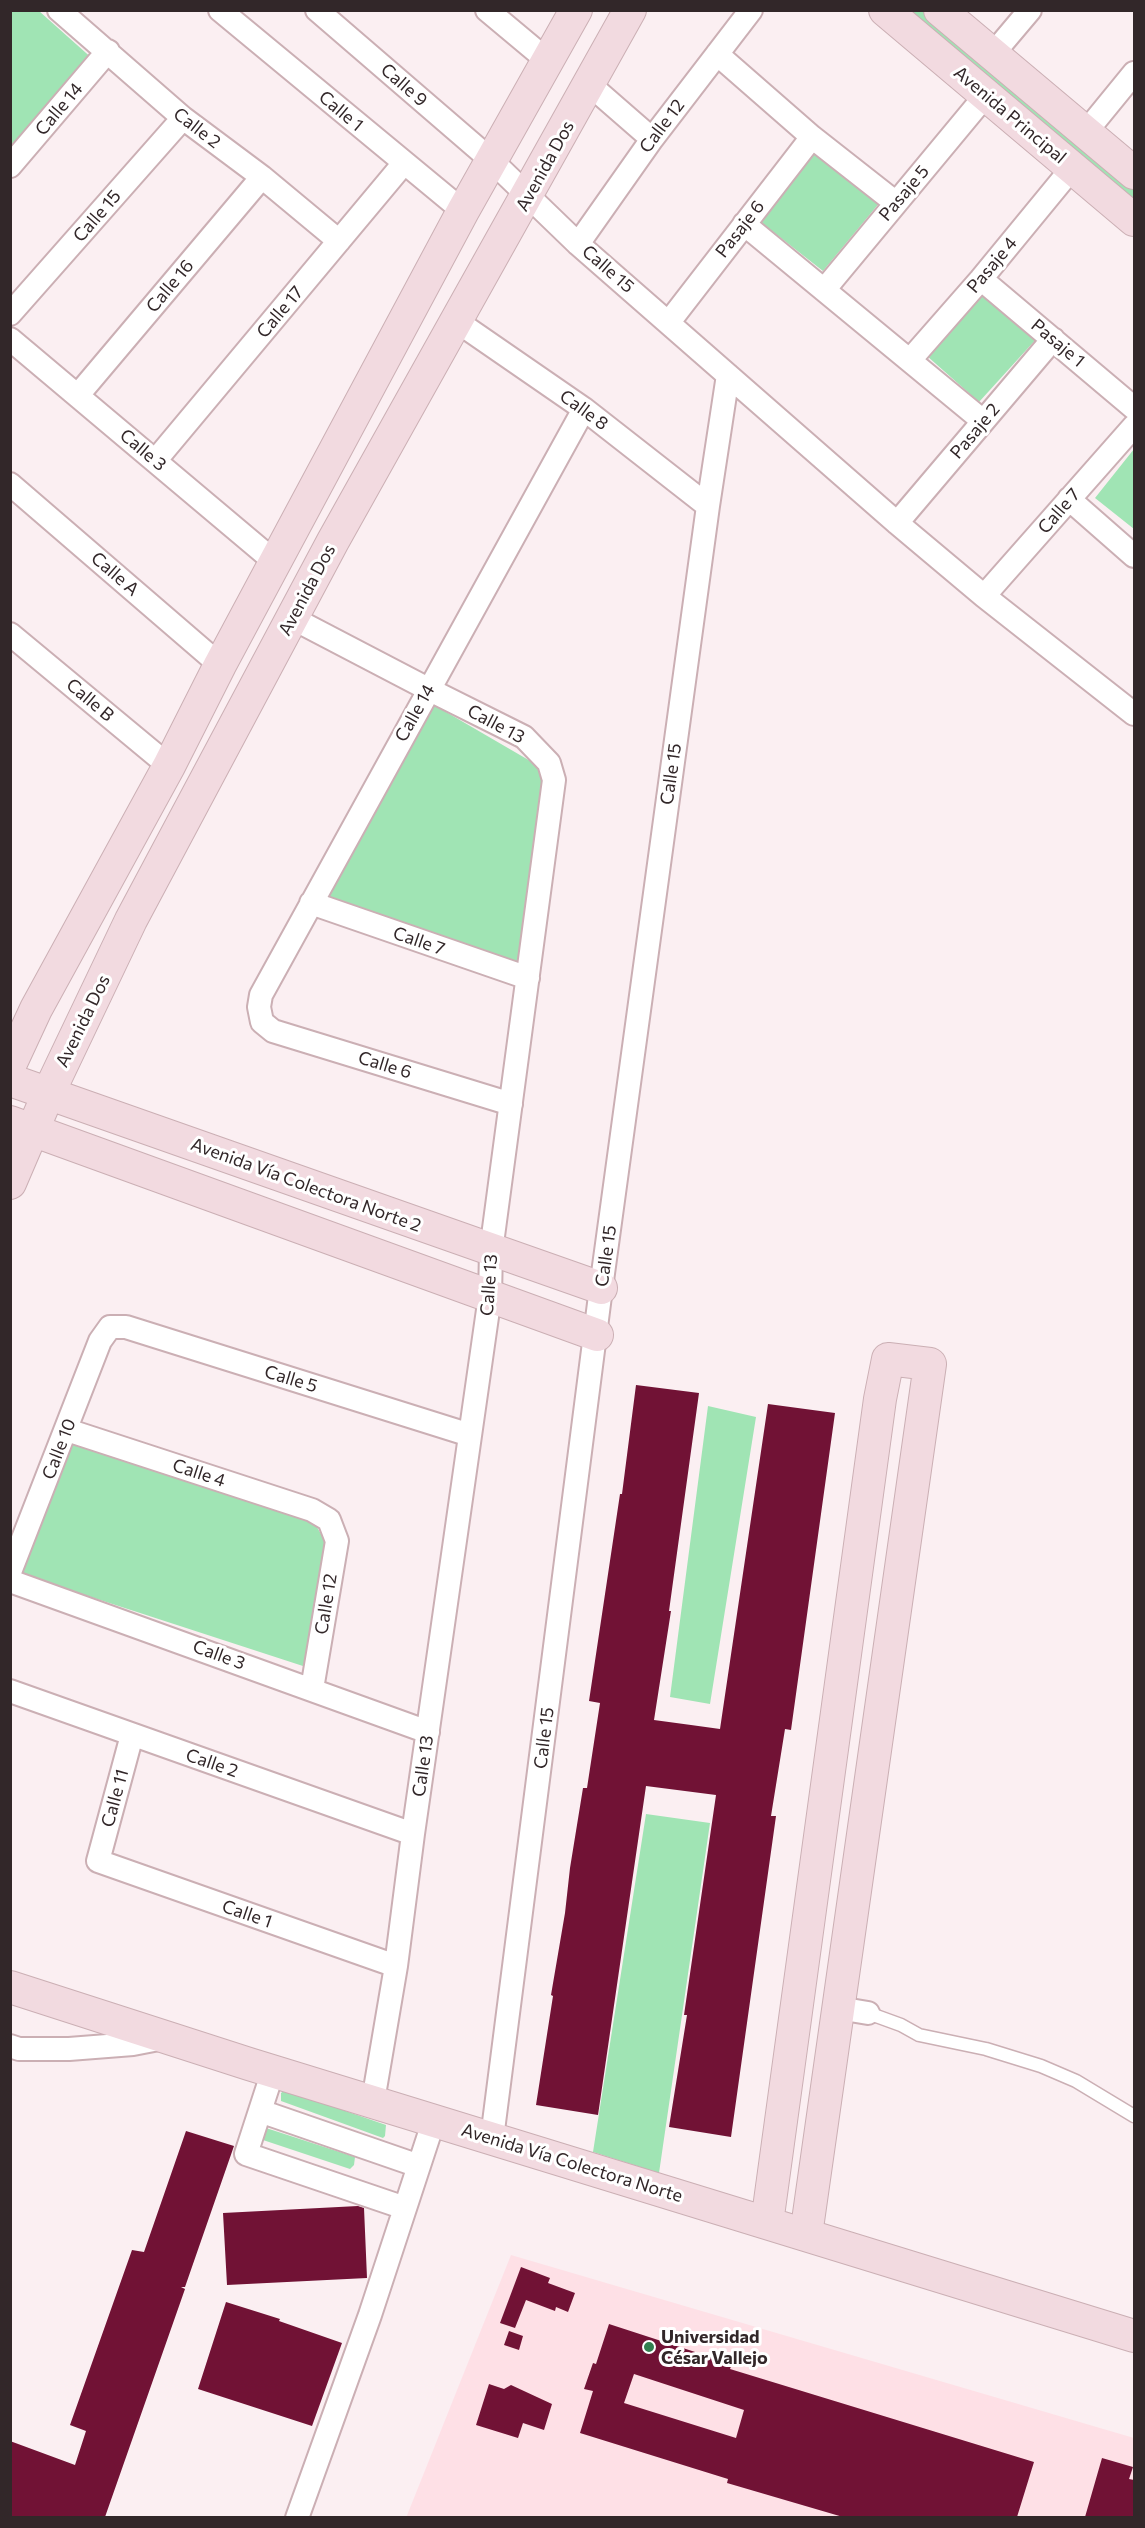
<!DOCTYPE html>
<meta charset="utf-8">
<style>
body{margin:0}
#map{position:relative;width:1145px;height:2528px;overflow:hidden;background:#fbeff2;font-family:Commissioner,sans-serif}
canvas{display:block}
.frame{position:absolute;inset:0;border:12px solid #322729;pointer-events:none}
</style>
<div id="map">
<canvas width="1145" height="2528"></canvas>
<div class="frame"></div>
</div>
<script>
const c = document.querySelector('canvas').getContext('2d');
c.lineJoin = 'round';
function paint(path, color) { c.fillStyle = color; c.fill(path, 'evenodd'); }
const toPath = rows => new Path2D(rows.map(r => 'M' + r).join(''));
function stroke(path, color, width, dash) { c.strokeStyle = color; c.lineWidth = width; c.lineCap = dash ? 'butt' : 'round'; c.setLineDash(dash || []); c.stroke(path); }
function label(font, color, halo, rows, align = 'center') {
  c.font = font + ' Commissioner,sans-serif'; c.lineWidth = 6; c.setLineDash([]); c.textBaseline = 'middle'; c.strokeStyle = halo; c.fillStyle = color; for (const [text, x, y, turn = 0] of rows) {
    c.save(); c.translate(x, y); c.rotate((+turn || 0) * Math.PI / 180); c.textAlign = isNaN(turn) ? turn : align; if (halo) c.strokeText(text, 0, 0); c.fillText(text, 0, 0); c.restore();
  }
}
const built = toPath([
 [511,2255,1134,2438,1134,2517,406,2518]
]);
const green = toPath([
 [11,11,39,11,95,61,11,163],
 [897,11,929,11,1134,183,1134,210],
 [813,147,881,201,823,271,758,220],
 [984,290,1039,336,979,402,927,356],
 [1134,449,1134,529,1095,498],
 [434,705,532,762,544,777,520,965,329,901,324,887],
 [708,1406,756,1417,710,1704,670,1697],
 [74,1441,314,1522,325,1541,306,1667,11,1571],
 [646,1814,710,1823,659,2173,593,2152],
 [285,2090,386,2125,385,2136,383,2138,281,2101,281,2093],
 [263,2127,355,2157,354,2165,350,2169,263,2140,260,2134]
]);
const building = toPath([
 [636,1385,699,1393,669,1611,671,1611,654,1720,691,1725,720,1729,768,1404,835,1413,791,1730,785,1729,771,1816,776,1816,731,2137,669,2127,687,2015,684,2015,716,1795,646,1786,598,2115,536,2105,553,1996,551,1995,565,1913,570,1868,583,1788,587,1788,600,1703,589,1701,620,1494,622,1494],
 [186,2131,234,2146,185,2287,181,2287,185,2289,105,2517,10,2517,10,2441,75,2465,86,2431,70,2425,132,2250,144,2252],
 [358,2206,364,2208,367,2278,227,2285,223,2213],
 [521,2267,550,2278,548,2283,575,2293,568,2312,556,2307,555,2311,526,2300,515,2328,500,2323],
 [226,2302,280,2319,279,2321,342,2343,312,2426,198,2389],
 [609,2324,732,2364,730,2369,1034,2462,1017,2517,843,2517,727,2483,728,2479,580,2433,593,2391,584,2389,593,2363,596,2364],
 [634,2374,744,2410,736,2438,624,2403],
 [509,2331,523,2336,519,2350,504,2345],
 [489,2384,504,2389,511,2385,552,2404,544,2430,523,2423,518,2438,476,2425],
 [1102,2458,1133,2467,1129,2479,1134,2480,1134,2517,1085,2517]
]);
const lane = toPath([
 [868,2013,901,2025,919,2035,986,2049,1041,2066,1076,2081,1134,2116]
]);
const street = toPath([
 [59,10,183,118,262,177,339,241],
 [220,10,463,211],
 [317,10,491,160,578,244,897,523,984,596,1134,714],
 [487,10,548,61],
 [717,54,812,137,896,203],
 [992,55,1030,10],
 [590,85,652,139],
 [1085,133,1134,73],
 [10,166,108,51],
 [744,224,983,421],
 [578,244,652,139,751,10],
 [981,279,1134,408],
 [824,290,985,96],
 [10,314,183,118],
 [455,320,584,409,708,506],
 [669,322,812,137],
 [10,339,275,562],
 [910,360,981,279,1073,167],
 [78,395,262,177],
 [155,461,404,163],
 [10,484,220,665],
 [1069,499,1134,556],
 [897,523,1053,339],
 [984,596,1134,426],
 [292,618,428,689,524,737,549,763,554,780,491,1251,490,1296,413,1834,396,1966,373,2101],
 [10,634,169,766],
 [311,903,528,978],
 [511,1104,273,1031,262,1022,259,1007,261,995,584,409],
 [67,1430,312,1510,329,1520,337,1541,312,1689],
 [10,1572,100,1341,110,1327,126,1327,470,1435],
 [10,1581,428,1732],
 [10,1691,413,1834],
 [132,1735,98,1861,396,1966],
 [838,2008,868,2013],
 [10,2046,19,2049,69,2049,133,2044,164,2038],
 [273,2071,246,2154,405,2208],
 [260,2111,419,2166],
 [492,2138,601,1288,708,506,728,375],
 [297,2518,370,2315,434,2120]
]);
const secondary = toPath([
 [885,10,1134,220],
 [940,10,1134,173],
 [10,1065,36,1009,169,766,220,665,463,211,576,10],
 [10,1080,601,1288],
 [10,1122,597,1335],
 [10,1183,49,1092,131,920,333,541,630,10],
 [10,1987,249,2064,1134,2336],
 [767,2223,880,1399,888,1359,930,1364,806,2235]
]);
const markers = [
 [649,2347,6,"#317f4f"]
];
const streetNames = [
 ["Calle 9",404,85,41],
 ["Calle 14",59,109,-50],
 ["Calle 1",341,111,40],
 ["Avenida Principal",1010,115,40],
 ["Calle 12",662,126,-53],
 ["Calle 2",197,128,38],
 ["Avenida Dos",545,166,-61],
 ["Pasaje 5",904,193,-50],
 ["Calle 15",97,216,-49],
 ["Pasaje 6",740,229,-52],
 ["Pasaje 4",992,265,-50],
 ["Calle 15",608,269,41],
 ["Calle 16",170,286,-50],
 ["Calle 17",280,312,-50],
 ["Pasaje 1",1058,343,40],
 ["Calle 8",584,410,36],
 ["Pasaje 2",975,431,-50],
 ["Calle 3",143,450,40],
 ["Calle 7",1059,511,-49],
 ["Calle A",115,574,41],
 ["Avenida Dos",307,590,-62],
 ["Calle B",90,700,40],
 ["Calle 14",415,713,-61],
 ["Calle 13",496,724,28],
 ["Calle 15",671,774,-82],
 ["Calle 7",419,941,19],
 ["Avenida Dos",83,1021,-64],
 ["Calle 6",385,1065,17],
 ["Avenida Vía Colectora Norte 2",306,1185,20],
 ["Calle 15",606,1256,-82],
 ["Calle 13",489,1285,-86],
 ["Calle 5",291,1379,17],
 ["Calle 10",59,1449,-69],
 ["Calle 4",199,1473,18],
 ["Calle 12",326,1604,-81],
 ["Calle 3",219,1655,20],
 ["Calle 15",544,1738,-83],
 ["Calle 2",212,1763,19],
 ["Calle 13",423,1766,-82],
 ["Calle 11",115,1798,-75],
 ["Calle 1",247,1914,19],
 ["Avenida Vía Colectora Norte",572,2163,17]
];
const poiNames = [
 ["Universidad",661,2337],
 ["César Vallejo",661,2358]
];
paint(built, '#fee0e6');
paint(green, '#a0e4b4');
paint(building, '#711235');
stroke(lane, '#cbafb4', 15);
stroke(street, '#cbafb4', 26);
stroke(secondary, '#cbafb4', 34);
stroke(lane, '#fff', 12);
stroke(street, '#fff', 22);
stroke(secondary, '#f2dae0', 32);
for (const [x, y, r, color] of markers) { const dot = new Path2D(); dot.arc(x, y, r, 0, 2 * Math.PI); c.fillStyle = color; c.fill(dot); stroke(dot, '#fff', 2); }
label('18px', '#322729', '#fff', streetNames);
label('bold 18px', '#322729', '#fff', poiNames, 'left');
</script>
